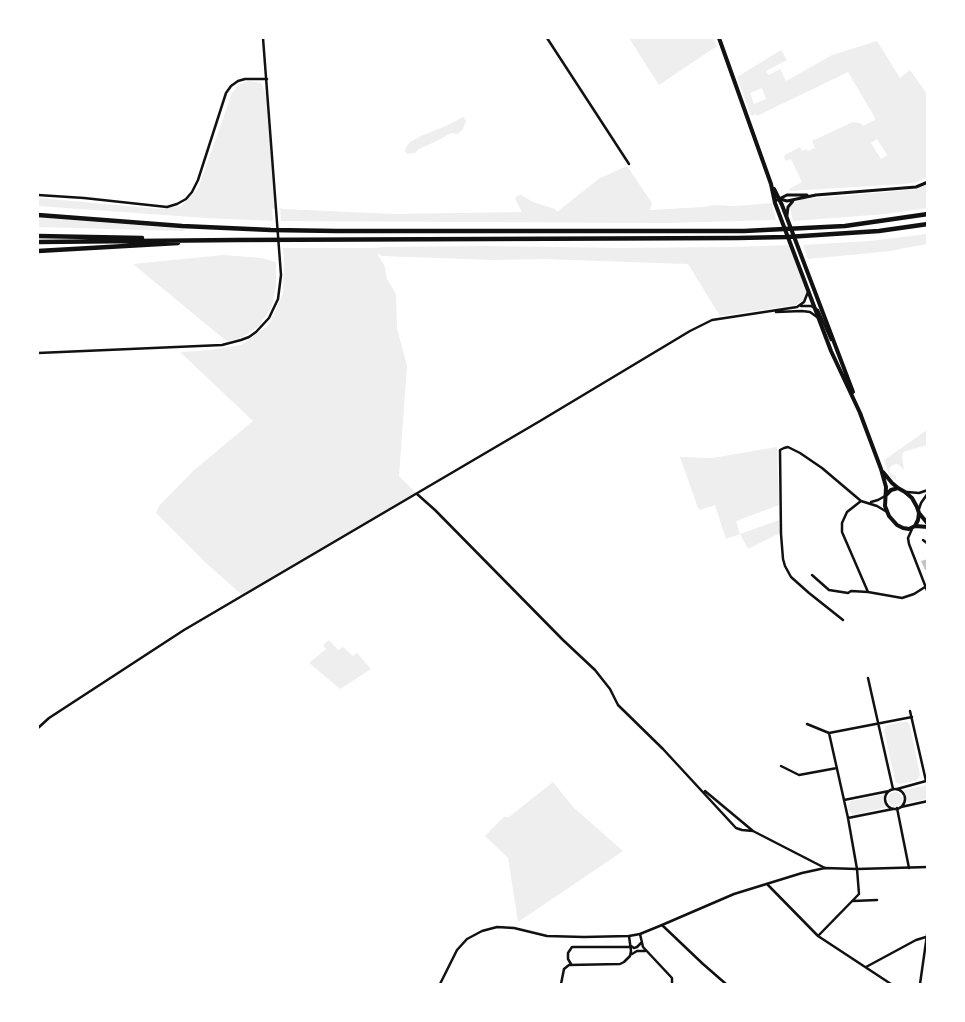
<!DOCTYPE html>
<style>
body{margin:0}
#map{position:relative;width:965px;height:1022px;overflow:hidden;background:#fff;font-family:Quicksand,sans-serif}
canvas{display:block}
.frame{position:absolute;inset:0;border:39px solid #fff;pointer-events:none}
</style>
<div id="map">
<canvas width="965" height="1022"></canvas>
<div class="frame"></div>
</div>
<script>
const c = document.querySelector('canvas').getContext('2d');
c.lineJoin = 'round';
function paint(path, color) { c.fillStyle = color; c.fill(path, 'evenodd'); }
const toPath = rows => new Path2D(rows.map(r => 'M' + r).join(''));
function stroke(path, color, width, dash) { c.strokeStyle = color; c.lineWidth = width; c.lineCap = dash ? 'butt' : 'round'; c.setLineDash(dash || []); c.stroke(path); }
const green = toPath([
 [629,38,713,38,717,46,659,85],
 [877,41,900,78,910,70,927,94,927,177,917,182,905,184,791,191,789,189,802,182,791,159,786,161,784,157,785,155,800,147,802,151,806,149,808,151,815,148,812,141,853,122,860,123,864,126,865,125,875,120,874,116,848,72,757,116,756,114,751,116,737,77,781,50,787,60,766,71,769,75,780,69,786,81,832,55],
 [762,88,766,99,754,104,750,93],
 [877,139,887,155,881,159,871,143],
 [249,81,261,83,266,94,276,208,272,209,273,221,206,218,38,206,38,198,160,209,181,206,198,189,232,93,240,84],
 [463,117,466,121,463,129,458,134,451,133,437,141,419,149,415,153,407,154,405,151,406,147,410,142,421,136,446,126],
 [627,166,652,203,650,210,703,207,715,205,735,206,772,203,776,220,666,223,281,221,280,208,283,209,394,214,522,212,515,199,517,196,521,195,533,202,555,209,556,211,558,211,600,178],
 [927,184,927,208,886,214,793,221,791,213,790,207,793,203,804,199,865,194,917,189],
 [38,217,186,229,182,231,38,227],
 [927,234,927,244,900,249,891,251,808,259,803,245,869,241],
 [791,245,808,293,803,300,796,305,720,316,688,264,543,259,493,260,382,256,377,253,385,267,387,279,396,294,397,328,407,366,399,476,417,494,242,595,206,563,156,513,159,506,193,471,253,421,180,352,210,350,241,345,269,325,283,294,284,259,283,248,372,248,386,247,487,246,623,248,729,247],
 [223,255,262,258,276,262,276,286,272,306,259,326,241,338,228,341,224,339,133,264],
 [927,430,927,445,906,451,903,452,902,455,904,470,899,465,897,464,893,465,890,467,889,471,891,474,896,476,896,480,893,479,889,475,884,460],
 [777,447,779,505,736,521,740,534,779,520,780,533,748,549,740,534,726,539,715,505,700,510,698,508,680,457,712,458],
 [329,640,338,650,343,647,353,656,357,653,371,669,340,689,309,663,326,649,323,645],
 [903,722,908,722,910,727,920,775,917,780,900,784,896,782,895,780,884,730,887,725],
 [553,782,573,807,623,851,518,922,508,858,485,836,504,817,509,817],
 [927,785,927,799,907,803,906,795,904,790],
 '888 799a7 7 0 1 1 14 0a7 7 0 1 1-14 0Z',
 [884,794,883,801,887,807,854,815,849,811,848,806,851,801]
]);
const building = toPath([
 [928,559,928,570,925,570,921,561]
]);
const minor = toPath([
 [547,38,629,164],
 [38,195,84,198,167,207,177,204,186,199,192,192,198,180,226,93,231,86,238,81,245,79,267,79],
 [417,494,435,510,563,640,595,670,610,689,618,705,663,749,736,828,742,830,753,831],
 [861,501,847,512,842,523,842,532,868,592],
 [871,502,878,500,885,496],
 [923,540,928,544],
 [812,575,829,590,848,593,851,591,868,592,902,598,914,594,925,587],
 [843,620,809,593,791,577,785,566,783,559,781,534,780,450,784,448,788,447,800,453,822,468,861,501,877,506,887,512],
 [868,678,893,789],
 [910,711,926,781],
 [807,724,829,733,912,717],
 [781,766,799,775,837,768],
 [897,789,926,781],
 '885 799a10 10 0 1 1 20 0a10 10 0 1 1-20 0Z',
 [705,791,753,831,825,868],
 [844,800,889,791],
 [901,807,928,801],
 [897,808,909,868],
 [848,818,893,809],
 [767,884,818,936,891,984],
 [853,901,877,900],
 [662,925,703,964,726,984],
 [640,934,643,947,672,978,672,984],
 [818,936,859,894,857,869,848,818,829,733],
 [631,946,634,948,637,947,641,943],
 [632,954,637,951,645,951],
 [571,964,568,959,568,953,572,947,630,947],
 [866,967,916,940,926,937],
 [561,984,564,969,569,965,620,964,624,962,630,956,631,951,629,936],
 [920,984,928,928]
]);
const tertiary = toPath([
 [801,306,811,306,818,310,831,340],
 [776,312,802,311,810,312,817,317],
 [38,353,222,345,241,340,249,337,256,332,269,318,278,299,281,275,263,38],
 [907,492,919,493,928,490],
 [919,509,921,503,928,493],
 [912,529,908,538,909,544,928,593],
 [38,728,49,718,184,630,540,421,690,331,712,320,797,307,804,302,808,292],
 [440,984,457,950,467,939,482,931,497,927,514,928,547,936,584,937,629,936,640,934,662,925,734,894,802,873,825,868,857,869,928,867]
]);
const secondary = toPath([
 [780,199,787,201,816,195,916,187,928,182],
 [775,201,787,195,807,195],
 [787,215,788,207,793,201]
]);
const primary = toPath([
 [719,38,771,184,775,203,831,351,861,415],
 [774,189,782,205,853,392],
 [860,413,881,469,886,487,885,506,889,516,897,525,903,528,909,529,915,526,928,527],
 [883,472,892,483,898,488,905,492,912,498,917,507,919,513,928,524],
 [886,495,891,490,898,488],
 [915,526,918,520,919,513]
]);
const motorway = toPath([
 [38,215,182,226,271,230,337,231,744,231,845,226,928,214],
 [38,236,142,238],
 [38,242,236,240,737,238,787,237,879,231,928,224],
 [38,251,178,243]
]);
paint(green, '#eee');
paint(building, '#c4c4c4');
stroke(minor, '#111', 2.5);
stroke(tertiary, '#111', 2.5);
stroke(secondary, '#111', 3);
stroke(primary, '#111', 4);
stroke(motorway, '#111', 4.5);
</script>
